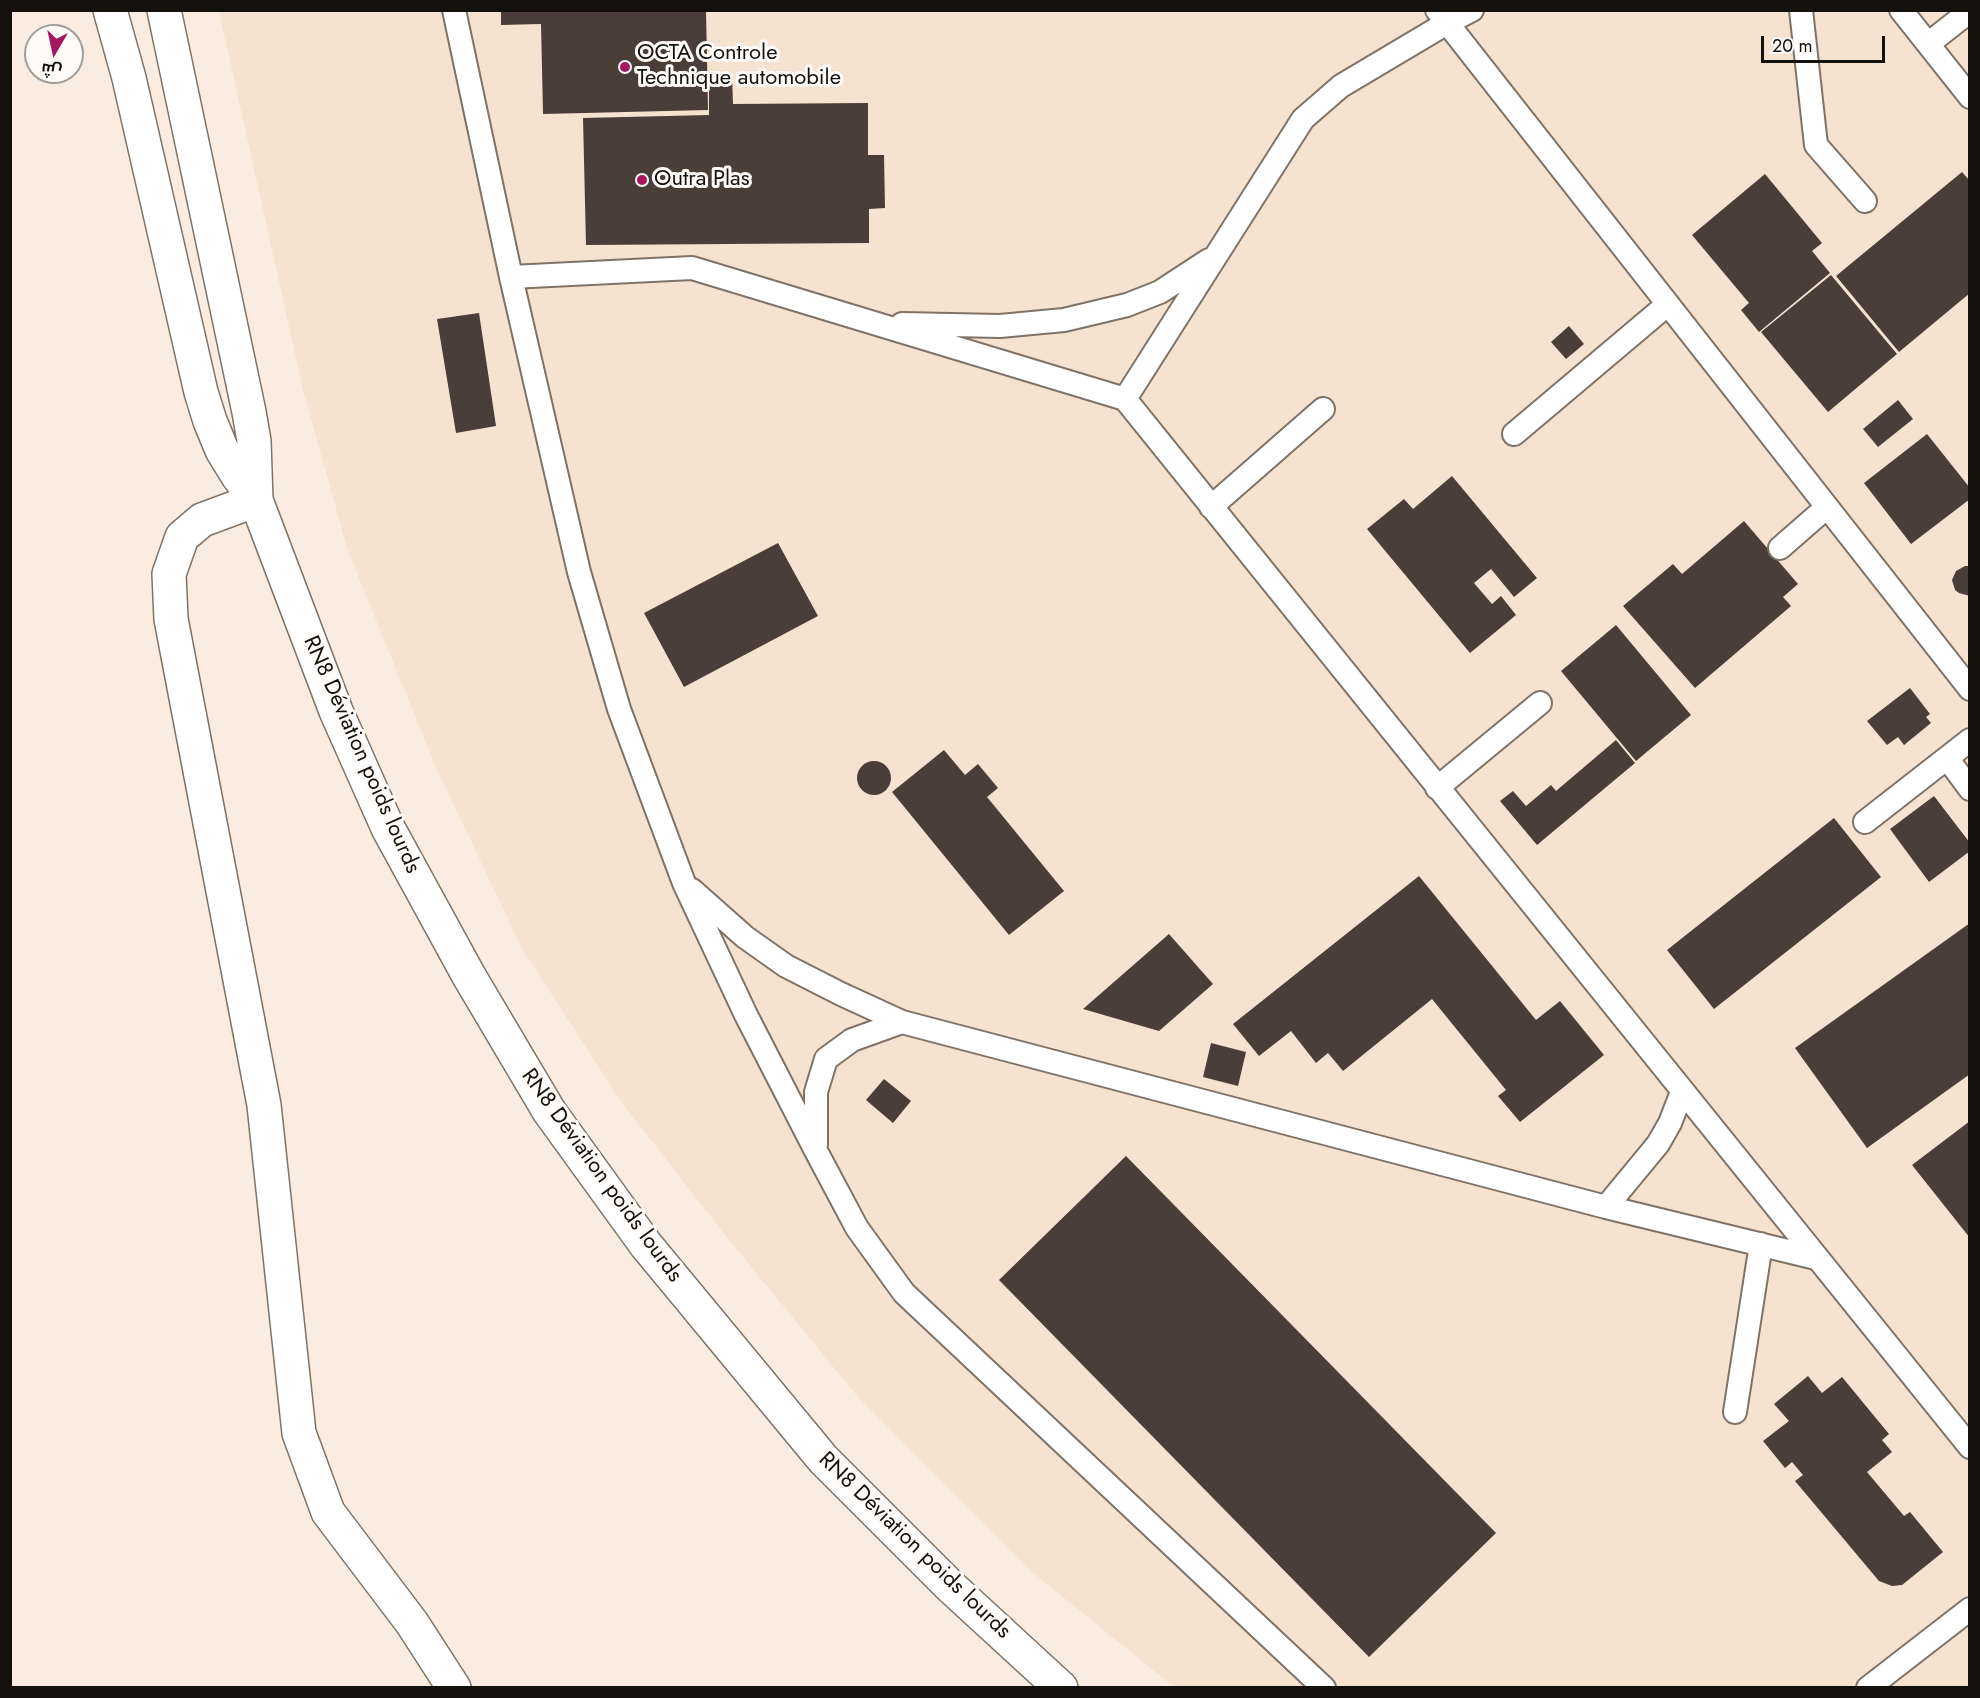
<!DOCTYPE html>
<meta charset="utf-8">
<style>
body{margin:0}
#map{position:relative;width:1980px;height:1698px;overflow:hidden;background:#faece0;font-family:Jost,Cairo,sans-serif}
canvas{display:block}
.frame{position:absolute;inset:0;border:12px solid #14100c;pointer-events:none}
.north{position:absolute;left:24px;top:24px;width:60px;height:60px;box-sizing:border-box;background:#fefbf9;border:2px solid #a09d9a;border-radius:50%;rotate:189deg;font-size:16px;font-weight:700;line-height:24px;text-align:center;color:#14100c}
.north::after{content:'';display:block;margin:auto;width:21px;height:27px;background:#a4175e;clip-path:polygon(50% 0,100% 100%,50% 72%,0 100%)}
.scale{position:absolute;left:1761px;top:36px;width:124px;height:27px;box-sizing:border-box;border:3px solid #14100c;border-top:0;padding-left:8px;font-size:18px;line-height:21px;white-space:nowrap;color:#14100c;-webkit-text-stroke:4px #fefbf9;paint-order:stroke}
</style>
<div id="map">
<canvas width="1980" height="1698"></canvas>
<div class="frame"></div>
<div class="north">ش</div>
<div class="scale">20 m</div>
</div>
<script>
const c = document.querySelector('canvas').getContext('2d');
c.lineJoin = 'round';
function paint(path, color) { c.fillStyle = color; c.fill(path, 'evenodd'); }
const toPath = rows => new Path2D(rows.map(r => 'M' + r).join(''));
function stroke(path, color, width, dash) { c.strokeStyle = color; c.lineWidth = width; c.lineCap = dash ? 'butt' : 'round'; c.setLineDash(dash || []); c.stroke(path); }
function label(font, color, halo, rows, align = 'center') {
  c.font = font + ' Jost,sans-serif'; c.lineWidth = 6; c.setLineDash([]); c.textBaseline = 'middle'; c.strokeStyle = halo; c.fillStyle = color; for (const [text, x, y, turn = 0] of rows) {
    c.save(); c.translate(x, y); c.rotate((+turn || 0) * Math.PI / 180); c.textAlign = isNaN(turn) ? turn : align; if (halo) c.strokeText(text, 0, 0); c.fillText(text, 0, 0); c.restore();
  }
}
const built = toPath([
 [219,11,1969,11,1969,1687,1174,1687,1031,1571,858,1397,726,1236,622,1103,523,950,437,770,348,551,303,390]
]);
const building = toPath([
 [501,10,706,10,708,110,543,114,541,24,501,25],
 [709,76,732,76,733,104,868,103,868,155,884,155,885,208,869,209,869,243,586,245,583,118,709,115],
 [1962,172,1970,181,1970,293,1899,352,1836,276],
 [1765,174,1822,243,1812,251,1830,273,1759,332,1741,310,1749,303,1692,235],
 [1831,275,1897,354,1828,412,1761,332],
 [479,313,496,426,456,433,437,319],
 [1569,326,1584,344,1566,359,1551,342],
 [1898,400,1913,419,1878,447,1863,429],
 [1927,434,1970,488,1970,499,1911,544,1864,483],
 [1452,476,1537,578,1514,597,1491,569,1474,583,1492,604,1501,596,1516,615,1470,653,1367,529,1404,499,1413,509],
 [1744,521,1798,584,1783,597,1791,606,1695,688,1623,606,1673,564,1682,574],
 [778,543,818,616,684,687,644,613],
 [1965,566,1970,566,1970,596,1959,593,1955,590,1952,580,1956,571],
 [1616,625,1691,715,1636,761,1561,671],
 [1910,688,1930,714,1926,717,1931,723,1904,745,1898,737,1887,745,1867,721],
 [1616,740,1635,763,1537,845,1500,801,1513,791,1526,806,1551,785,1556,791],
 [944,750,965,775,978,764,998,788,987,797,1064,891,1009,935,892,792],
 '857 778a17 17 0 1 1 34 0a17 17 0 1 1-34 0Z',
 [1934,796,1970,843,1970,851,1929,882,1890,829],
 [1834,818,1881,877,1714,1009,1667,950],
 [1419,876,1536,1020,1560,1001,1604,1055,1520,1122,1498,1096,1506,1090,1432,999,1343,1071,1328,1053,1316,1063,1291,1031,1259,1056,1233,1024],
 [1970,923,1970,1074,1867,1148,1795,1048],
 [1169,934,1213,984,1159,1031,1083,1009],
 [1211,1043,1246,1052,1238,1086,1203,1077],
 [884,1079,911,1101,893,1123,866,1100],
 [1970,1121,1970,1238,1912,1165],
 [1126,1156,1496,1533,1369,1657,999,1280],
 [1808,1376,1822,1393,1842,1377,1889,1434,1882,1440,1892,1452,1867,1472,1904,1516,1910,1512,1943,1552,1902,1585,1892,1586,1879,1581,1795,1481,1803,1475,1792,1462,1785,1468,1763,1441,1789,1421,1774,1404]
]);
const service = toPath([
 [454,10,511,277,579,572,619,709,684,883,746,1015,816,1151,857,1228,904,1293,1324,1688],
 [1437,10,1970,689],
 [1801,10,1816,145,1865,201],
 [1901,10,1970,97],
 [1928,44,1970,11],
 [511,277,692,268,1125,399,1970,1447],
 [902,324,1000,326,1064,320,1127,305,1160,292,1209,260],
 [1125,399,1303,119,1341,86,1447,23,1472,10],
 [1514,434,1668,304],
 [1211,507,1323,409],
 [1780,548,1827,507],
 [1947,758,1970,789],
 [1437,788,1540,703],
 [1865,822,1970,740],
 [692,890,745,937,786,966,841,994,902,1022,852,1040,826,1059,816,1092,816,1145],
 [902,1022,1606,1207],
 [1682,1092,1670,1123,1658,1144,1606,1207,1816,1258],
 [1735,1412,1761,1244],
 [1868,1688,1970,1609]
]);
const minor = toPath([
 [256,500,202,520,182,537,169,574,171,619,264,1105,299,1433,328,1512,412,1623,454,1688]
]);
const trunk = toPath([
 [110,10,129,78,201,392,210,421,222,450,238,476,256,500,336,711,388,828,469,976,549,1111,646,1245,823,1459,950,1586,1061,1688],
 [164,10,249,412,254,441,256,500]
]);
const markers = [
 [625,67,6,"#a4175e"],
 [642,180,6,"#a4175e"]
];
const poiNames = [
 ["OCTA Controle",637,54],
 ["Technique automobile",637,79],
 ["Outra Plas",654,180]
];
const streetNames = [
 ["RN8 Déviation poids lourds",361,755,66],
 ["RN8 Déviation poids lourds",601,1176,54],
 ["RN8 Déviation poids lourds",914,1546,44]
];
paint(built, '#f6e2d0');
paint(building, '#4b3d37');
stroke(service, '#7f7368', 26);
stroke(minor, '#7f7368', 36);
stroke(trunk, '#7f7368', 36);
stroke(service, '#fff', 22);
stroke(minor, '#fff', 33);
stroke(trunk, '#fff', 33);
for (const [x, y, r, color] of markers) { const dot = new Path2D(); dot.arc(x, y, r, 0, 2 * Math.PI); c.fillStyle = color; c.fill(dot); stroke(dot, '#fefbf9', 2); }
label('22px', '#14100c', '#fefbf9', poiNames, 'left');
label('22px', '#14100c', '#fefbf9', streetNames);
</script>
